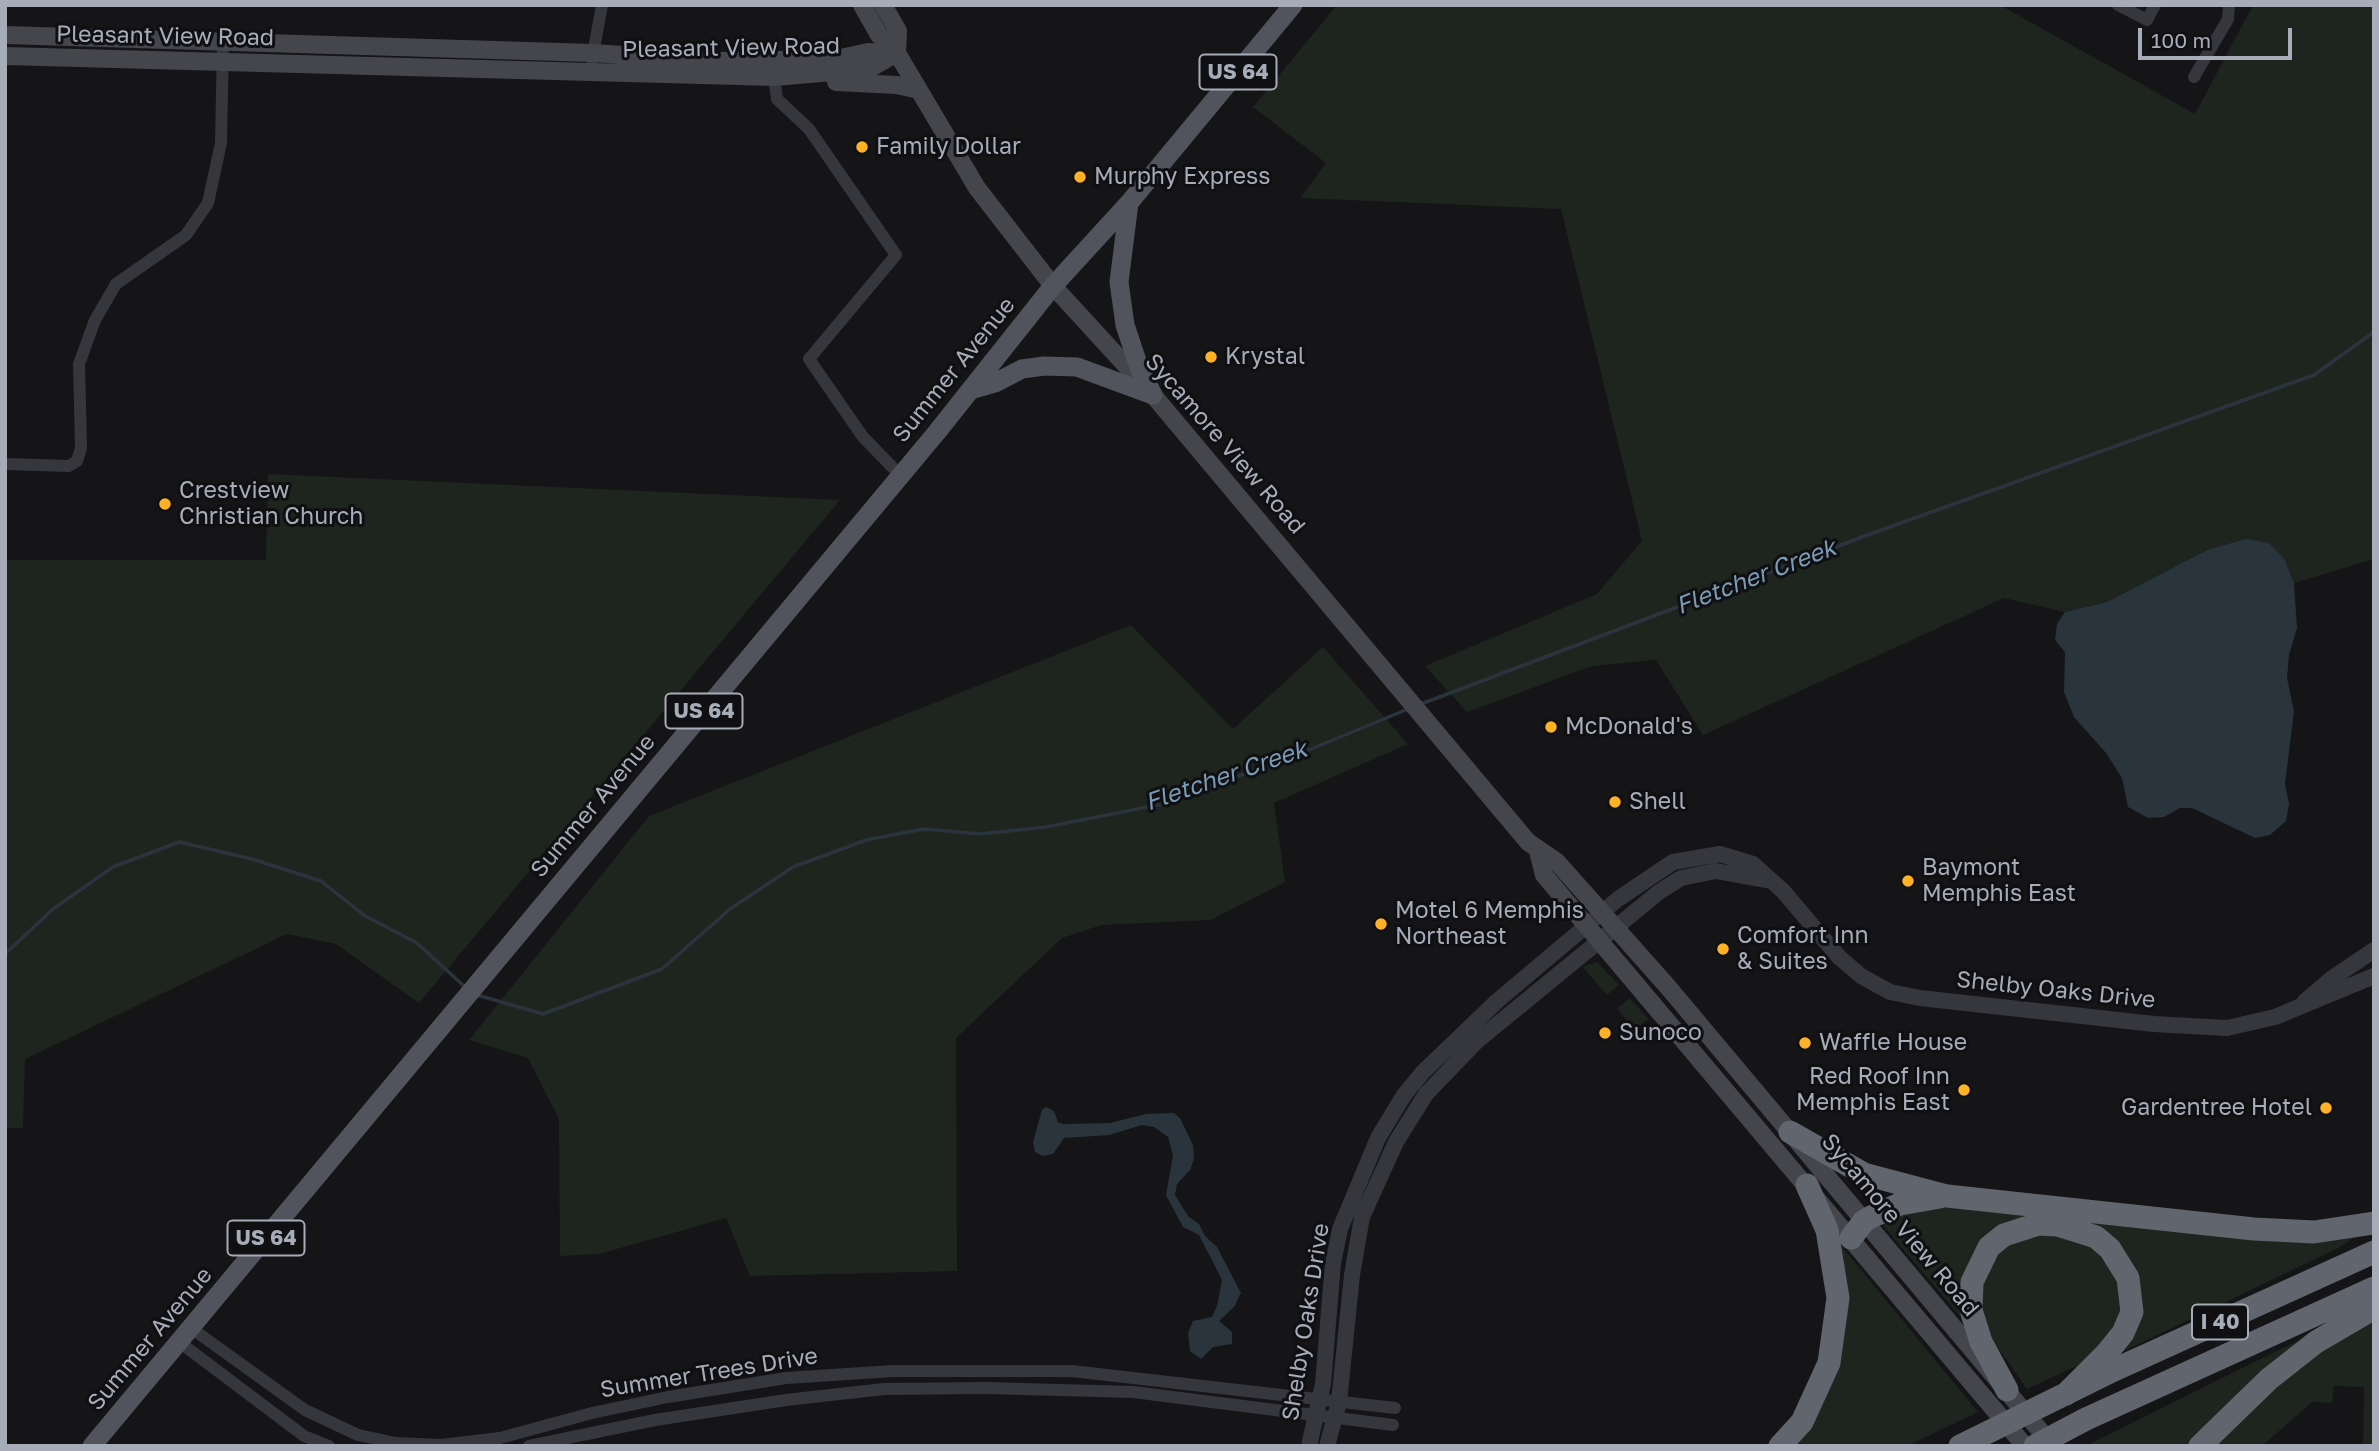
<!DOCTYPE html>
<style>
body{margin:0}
#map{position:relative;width:2379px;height:1451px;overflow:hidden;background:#151517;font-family:"Golos Text",sans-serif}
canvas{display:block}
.frame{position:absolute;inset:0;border:7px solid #a6acb8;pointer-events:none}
.scale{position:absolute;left:2138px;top:28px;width:154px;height:32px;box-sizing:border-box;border:4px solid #a6acb8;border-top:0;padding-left:9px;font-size:21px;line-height:24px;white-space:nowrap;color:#a6acb8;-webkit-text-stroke:5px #101012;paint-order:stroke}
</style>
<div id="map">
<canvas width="2379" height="1451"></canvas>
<div class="frame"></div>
<div class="scale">100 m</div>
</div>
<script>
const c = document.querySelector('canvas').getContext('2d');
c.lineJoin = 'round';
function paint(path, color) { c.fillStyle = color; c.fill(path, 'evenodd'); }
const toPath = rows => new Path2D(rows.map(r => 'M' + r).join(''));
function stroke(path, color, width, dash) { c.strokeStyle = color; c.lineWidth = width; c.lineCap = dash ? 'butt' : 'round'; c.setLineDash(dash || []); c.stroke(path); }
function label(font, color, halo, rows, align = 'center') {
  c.font = font + ' "Golos Text",sans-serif'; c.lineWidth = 6; c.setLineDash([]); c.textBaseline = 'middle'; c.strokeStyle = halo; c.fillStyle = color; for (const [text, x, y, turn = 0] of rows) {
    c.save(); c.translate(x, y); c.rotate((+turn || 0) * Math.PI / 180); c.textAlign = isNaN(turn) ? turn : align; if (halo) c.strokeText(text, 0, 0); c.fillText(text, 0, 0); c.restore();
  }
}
const green = toPath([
 [1337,5,2000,5,2195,114,2253,5,2374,5,2374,559,2294,583,2285,560,2207,550,2107,602,2065,612,2004,598,1703,735,1656,660,1592,666,1467,712,1425,666,1597,594,1642,541,1561,209,1300,198,1326,163,1253,107],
 [268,474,840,500,419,1003,336,944,287,934,25,1059,23,1128,5,1128,5,560,266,560],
 [1131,625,1233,729,1323,647,1408,744,1274,803,1285,882,1211,920,1101,925,1062,938,956,1038,957,1271,750,1276,726,1218,599,1254,560,1256,559,1119,528,1058,469,1040,649,816],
 [1597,962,1619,985,1607,995,1583,967],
 [1630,998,1648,1019,1635,1031,1617,1008],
 [1947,1202,2358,1235,2338,1248,2118,1354,2134,1331,2120,1246,2008,1224,1965,1315,1959,1315,1881,1223,1883,1216],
 [2047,1230,2094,1243,2124,1281,2121,1324,2081,1364,2027,1389,1988,1334,1979,1312,1987,1261,2002,1243],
 [1834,1237,1978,1412,1907,1446,1787,1446,1815,1412],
 [2374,1317,2372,1446,2363,1446,2364,1387,2334,1386,2332,1403,2312,1402,2262,1446,2211,1446,2319,1348],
 [2299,1340,2189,1446,2085,1446]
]);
const water = toPath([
 [2246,539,2269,543,2285,560,2294,583,2297,628,2289,655,2287,678,2294,711,2285,784,2289,804,2286,821,2270,835,2255,838,2192,808,2180,808,2164,817,2148,818,2128,807,2122,778,2106,753,2074,717,2064,692,2065,652,2055,640,2057,624,2065,612,2107,602,2207,550],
 [1046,1107,1054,1111,1058,1122,1063,1124,1110,1123,1146,1114,1174,1113,1180,1118,1193,1145,1194,1159,1190,1170,1177,1184,1175,1195,1188,1216,1199,1224,1205,1236,1217,1247,1241,1293,1234,1307,1219,1321,1232,1332,1232,1344,1213,1347,1201,1359,1190,1351,1188,1333,1193,1321,1212,1317,1217,1306,1222,1280,1199,1235,1183,1227,1166,1195,1173,1155,1168,1137,1154,1127,1142,1125,1109,1135,1064,1138,1053,1154,1043,1156,1035,1152,1033,1142,1042,1110]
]);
const stream = toPath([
 [1421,704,1873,533,2314,375,2374,332],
 [5,954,53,909,113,867,179,842,252,859,321,881,365,916,417,943,465,987],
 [477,995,543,1014,662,969,730,909,793,867,866,840,924,829,980,834,1046,827,1158,805,1299,754,1408,709]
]);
const minor = toPath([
 [2118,5,2147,20,2155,5],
 [592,60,602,5],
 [774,77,777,99,809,129,896,255,809,359,863,437,900,475],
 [2194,77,2228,19,2229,5],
 [5,464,69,466,77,461,81,448,79,364,95,320,116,284,186,235,208,203,221,143,223,42],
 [191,1328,305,1410,358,1435,396,1443,441,1445,500,1438,592,1413,668,1397,786,1378,893,1371,1072,1371,1395,1408],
 [178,1341,304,1436,329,1446],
 [529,1446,655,1420,786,1400,884,1389,986,1388,1133,1392,1393,1425]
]);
const tertiary = toPath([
 [2304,1002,2331,979,2374,950],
 [1309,1446,1323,1384,1333,1263,1340,1229,1378,1138,1404,1095,1423,1072,1496,1002,1618,899,1673,862,1720,854,1753,864,1783,891,1839,957,1861,976,1890,992,1920,998,2154,1024,2227,1028,2275,1017,2374,976],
 [1327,1446,1339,1402,1352,1275,1362,1217,1396,1142,1426,1094,1477,1041,1659,892,1681,878,1716,871,1771,881]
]);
const secondary = toPath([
 [862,5,879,35,897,53,977,188,1053,286,1153,395,1528,842,1557,862,1668,987,2053,1446],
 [883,5,898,31,897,53],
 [5,35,592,53,718,61,836,59,868,52,897,53],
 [5,56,774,77,869,69,897,53],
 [836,82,897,85,919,90],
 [1538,851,1544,875,2025,1446]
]);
const primary = toPath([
 [1129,203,1119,282,1125,325,1140,370,1153,395],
 [971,390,995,383,1022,369,1044,366,1077,367,1153,395],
 [92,1446,937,432,1053,286,1129,203,1293,5]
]);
const motorway = toPath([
 [1790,1132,1864,1174,1947,1196,2254,1229,2314,1232,2374,1223],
 [1851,1238,1864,1221,1873,1216,1900,1204,1940,1197],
 [2007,1390,1981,1342,1971,1310,1972,1282,1989,1247,2004,1235,2038,1224,2058,1225,2096,1237,2110,1249,2128,1278,2132,1312,2123,1333,2106,1354,2066,1394],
 [1780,1446,1802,1422,1829,1363,1838,1298,1827,1230,1807,1185],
 [1960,1446,2114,1370,2374,1252],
 [2035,1446,2086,1419,2374,1288],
 [2200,1446,2269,1379,2316,1342,2374,1308]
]);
const markers = [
 [862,147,7,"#ffb225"],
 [1080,177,7,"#ffb225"],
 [1211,357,7,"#ffb225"],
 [165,504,7,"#ffb225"],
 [1551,727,7,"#ffb225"],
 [1615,802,7,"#ffb225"],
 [1908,881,7,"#ffb225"],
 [1381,924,7,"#ffb225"],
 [1723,949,7,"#ffb225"],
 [1605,1033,7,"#ffb225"],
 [1805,1043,7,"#ffb225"],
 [1964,1090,7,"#ffb225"],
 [2326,1108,7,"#ffb225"]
];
const shields = [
 [1238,72,77],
 [704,711,77],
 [266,1238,77],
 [2220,1322,56]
];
const shieldNames = [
 ["US 64",1238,72],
 ["US 64",704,711],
 ["US 64",266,1238],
 ["I 40",2220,1322]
];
const streetNames = [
 ["Pleasant View Road",165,36,1],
 ["Pleasant View Road",731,48,-1],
 ["Summer Avenue",954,370,-51],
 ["Sycamore View Road",1225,444,49],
 ["Summer Avenue",593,806,-50],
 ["Shelby Oaks Drive",2056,990,6],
 ["Sycamore View Road",1900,1225,50],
 ["Shelby Oaks Drive",1306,1322,-81],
 ["Summer Avenue",150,1339,-50],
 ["Summer Trees Drive",709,1373,-9]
];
const poiNames = [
 ["Family Dollar",876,147],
 ["Murphy Express",1094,177],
 ["Krystal",1225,357],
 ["Crestview",179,491],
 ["Christian Church",179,517],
 ["McDonald's",1565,727],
 ["Shell",1629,802],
 ["Baymont",1922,868],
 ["Memphis East",1922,894],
 ["Motel 6 Memphis",1395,911],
 ["Northeast",1395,937],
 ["Comfort Inn",1737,936],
 ["& Suites",1737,962],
 ["Sunoco",1619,1033],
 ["Waffle House",1819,1043],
 ["Red Roof Inn",1950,1077,"right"],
 ["Memphis East",1950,1103,"right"],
 ["Gardentree Hotel",2312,1108,"right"]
];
const waterNames = [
 ["Fletcher Creek",1756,577,-21],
 ["Fletcher Creek",1226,776,-19]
];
paint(green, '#1d251e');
paint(water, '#2a343c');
stroke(stream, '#2a343c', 3.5);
stroke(minor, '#36373c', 12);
stroke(tertiary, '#36373c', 16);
stroke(secondary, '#44464c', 18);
stroke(primary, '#51545c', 19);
stroke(motorway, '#61656e', 23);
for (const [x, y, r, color] of markers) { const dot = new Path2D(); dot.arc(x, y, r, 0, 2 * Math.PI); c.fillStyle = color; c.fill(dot); stroke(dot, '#101012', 2.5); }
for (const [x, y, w] of shields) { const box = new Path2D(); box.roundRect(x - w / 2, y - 17.5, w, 35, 5); c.fillStyle = '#101012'; c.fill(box); stroke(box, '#a6acb8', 2); }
label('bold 21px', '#a6acb8', null, shieldNames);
label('23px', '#a6acb8', '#101012', streetNames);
label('23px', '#a6acb8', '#101012', poiNames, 'left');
label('italic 24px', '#7a9bb6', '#101012', waterNames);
</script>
